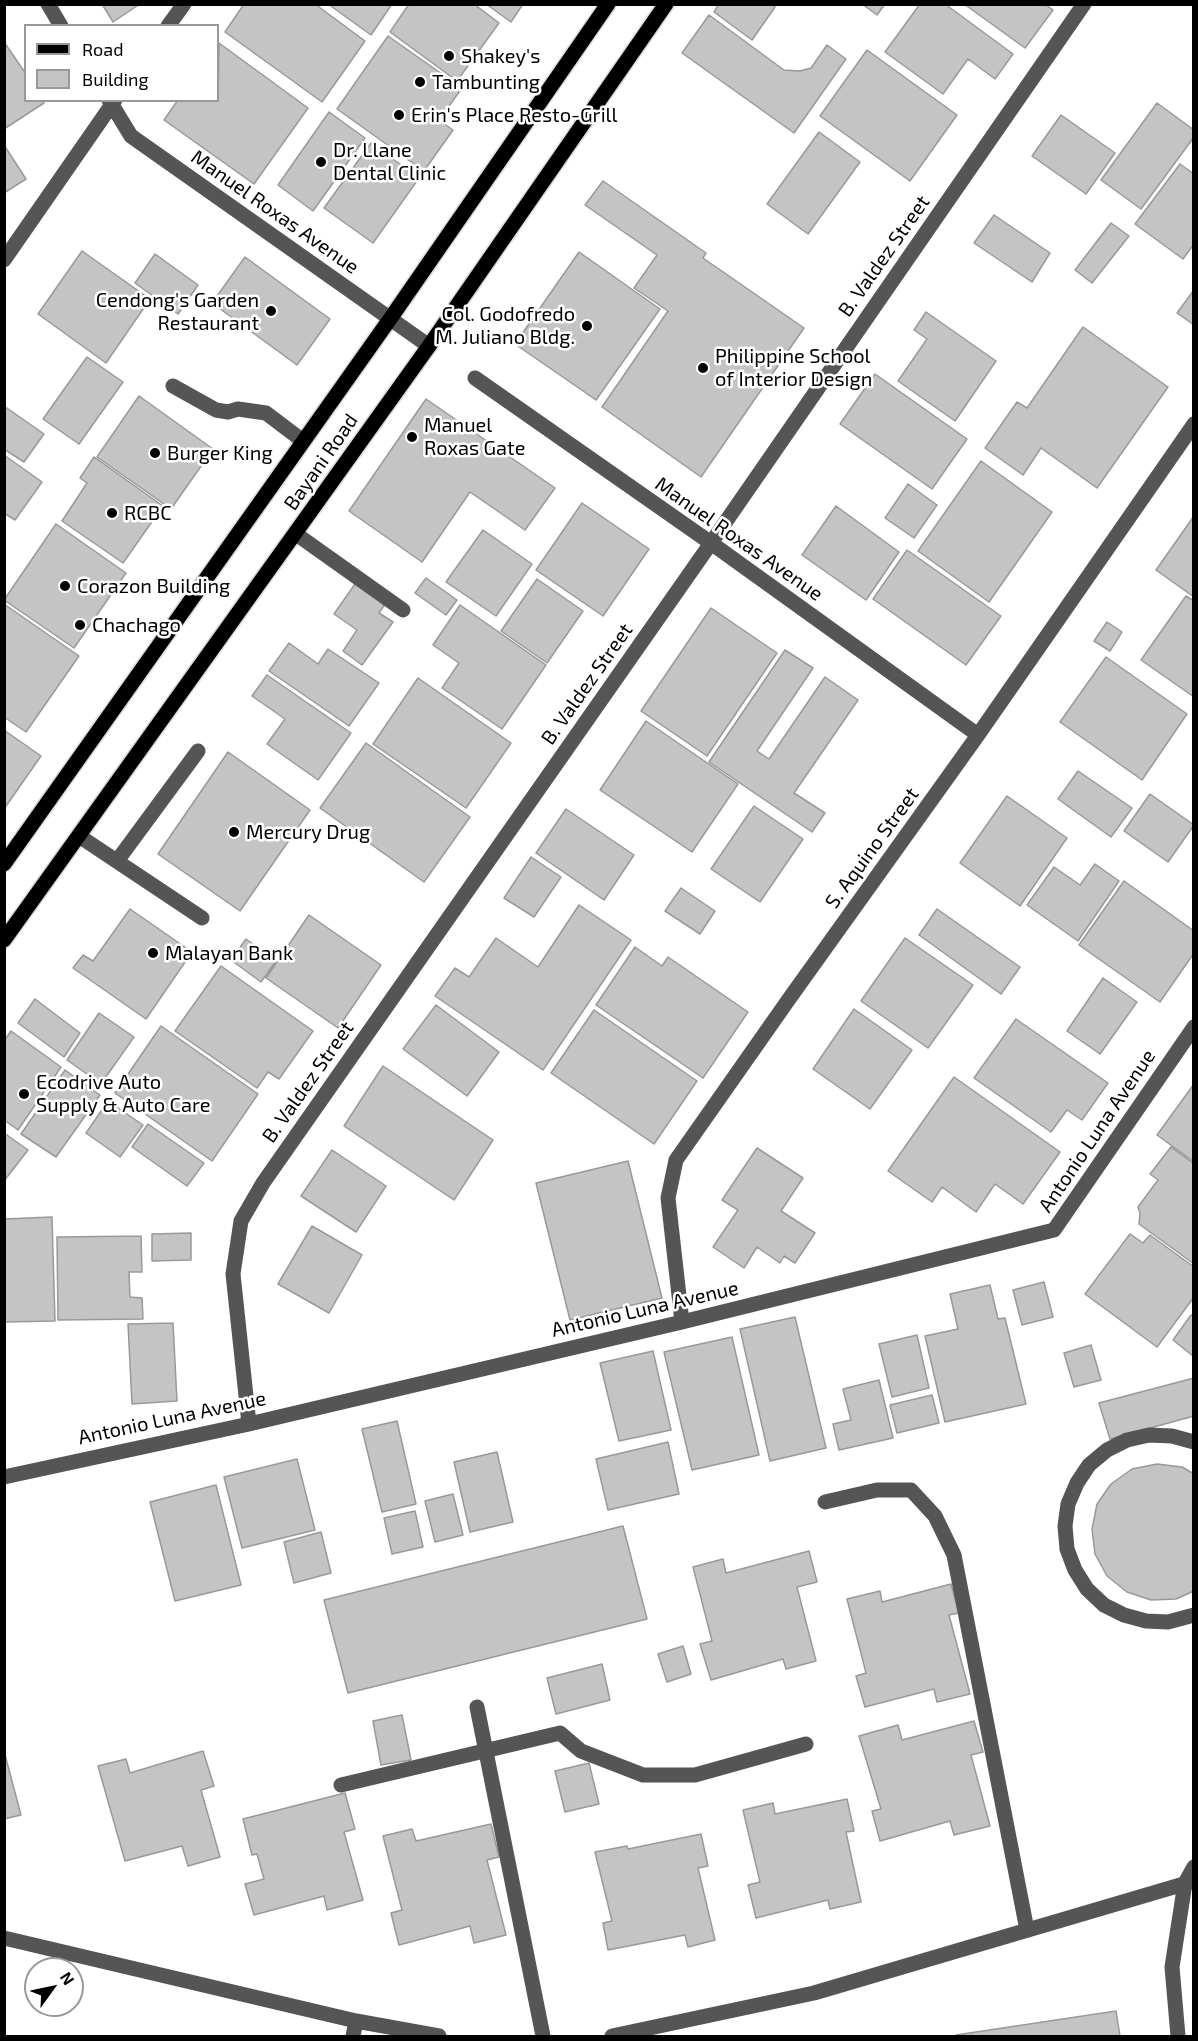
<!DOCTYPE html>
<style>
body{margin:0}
#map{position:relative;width:1198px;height:2041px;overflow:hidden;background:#fff;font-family:"Exo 2",sans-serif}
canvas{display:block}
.frame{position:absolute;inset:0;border:6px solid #000;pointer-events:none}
.legend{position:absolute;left:24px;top:24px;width:195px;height:78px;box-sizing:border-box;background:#fff;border:2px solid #999;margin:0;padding:8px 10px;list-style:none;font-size:18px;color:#000}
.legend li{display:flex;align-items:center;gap:12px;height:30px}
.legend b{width:30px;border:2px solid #999}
.north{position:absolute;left:24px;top:1957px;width:60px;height:60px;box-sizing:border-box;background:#fff;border:2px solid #999;border-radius:50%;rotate:57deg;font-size:16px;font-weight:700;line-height:24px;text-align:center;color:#000}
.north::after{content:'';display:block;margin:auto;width:21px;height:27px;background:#000;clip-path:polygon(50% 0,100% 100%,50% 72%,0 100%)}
</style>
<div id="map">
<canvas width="1198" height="2041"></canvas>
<div class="frame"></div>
<ul class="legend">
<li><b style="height:8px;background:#000"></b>Road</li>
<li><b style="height:16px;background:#c4c4c4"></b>Building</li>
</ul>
<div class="north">N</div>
</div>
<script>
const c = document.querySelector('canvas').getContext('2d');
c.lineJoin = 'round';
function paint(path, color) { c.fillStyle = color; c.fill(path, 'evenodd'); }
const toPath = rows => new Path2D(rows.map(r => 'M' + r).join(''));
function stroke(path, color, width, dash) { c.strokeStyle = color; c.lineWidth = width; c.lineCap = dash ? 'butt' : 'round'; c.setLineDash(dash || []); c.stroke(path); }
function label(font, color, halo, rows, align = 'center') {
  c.font = font + ' "Exo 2",sans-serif'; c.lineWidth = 5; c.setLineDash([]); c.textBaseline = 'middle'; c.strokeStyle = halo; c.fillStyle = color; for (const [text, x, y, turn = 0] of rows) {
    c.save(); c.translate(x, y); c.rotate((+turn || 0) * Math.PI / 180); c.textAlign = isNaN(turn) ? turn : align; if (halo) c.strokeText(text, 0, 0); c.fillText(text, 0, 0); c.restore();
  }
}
const building = toPath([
 [102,4,140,4,113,22,102,4],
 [244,4,315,4,365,41,322,102,225,32,244,4],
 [328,4,392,4,371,35,328,4],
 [409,4,474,4,499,23,457,81,390,32,409,4],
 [486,4,523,4,511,22,486,4],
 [719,4,772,4,775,7,752,40,714,12,719,4],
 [862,4,885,4,877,15,862,4],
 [920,4,945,4,1013,54,995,79,968,59,943,94,885,52,920,4],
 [964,4,1045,4,1053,10,1025,48,964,4],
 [709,15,784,70,800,71,811,68,827,45,846,59,794,133,682,53,709,15],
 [388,36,462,88,439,120,453,130,424,171,337,109,388,36],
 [4,42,26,74,26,100,42,100,44,103,4,129,4,42],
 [219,43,308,108,254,184,164,120,178,100,218,100,219,43],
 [867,50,957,115,910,181,820,116,867,50],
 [1157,103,1194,130,1194,137,1141,209,1101,180,1157,103],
 [329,112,365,138,313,211,278,185,329,112],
 [1061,115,1115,153,1086,194,1032,156,1061,115],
 [819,132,860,162,808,234,767,204,819,132],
 [371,143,419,178,373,243,324,208,371,143],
 [4,145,26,179,4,193,4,145],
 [1180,164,1194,174,1194,244,1183,259,1135,224,1180,164],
 [603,181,706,253,703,258,804,328,701,477,602,407,668,311,634,288,657,255,585,205,603,181],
 [994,215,1050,253,1032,282,974,243,994,215],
 [1111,223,1129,236,1092,283,1075,270,1111,223],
 [82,251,150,299,106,363,38,314,82,251],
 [579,252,660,309,596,400,515,344,579,252],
 [155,254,198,285,178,314,135,283,155,254],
 [245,257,330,319,297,365,212,303,245,257],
 [1194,290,1194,325,1177,313,1194,290],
 [926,312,996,361,955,421,898,381,927,339,914,330,926,312],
 [1083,327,1168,387,1097,488,1041,448,1023,475,985,448,1017,402,1027,408,1083,327],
 [87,357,123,382,79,444,43,419,87,357],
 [875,374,967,439,932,489,840,424,875,374],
 [139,396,213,449,171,509,97,457,139,396],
 [426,399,555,488,525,530,470,492,422,562,349,511,426,399],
 [4,406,44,434,24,462,4,449,4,406],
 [4,455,42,482,15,520,4,513,4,455],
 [94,457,163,506,123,563,62,521,87,483,80,478,94,457],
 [981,461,1052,512,989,602,918,551,981,461],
 [908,484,937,505,914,538,885,518,908,484],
 [582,503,649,549,603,616,536,570,582,503],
 [836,506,899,552,866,600,802,555,836,506],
 [1194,516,1194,597,1156,570,1194,516],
 [56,524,126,573,74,648,4,600,56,524],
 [483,530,532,564,496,616,446,582,483,530],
 [907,550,1001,616,966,665,873,599,907,550],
 [426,578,457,600,446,615,415,593,426,578],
 [537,579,583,611,547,663,501,631,537,579],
 [355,584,385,604,379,613,393,622,362,665,343,651,357,630,334,614,355,584],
 [1186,596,1194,601,1194,697,1141,660,1186,596],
 [4,604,79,656,26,732,4,717,4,604],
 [460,605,546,665,502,729,442,688,459,663,433,645,460,605],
 [711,608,777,653,707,756,641,711,711,608],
 [1107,622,1122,632,1110,651,1094,641,1107,622],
 [289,643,318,664,328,649,379,683,349,726,269,671,289,643],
 [785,650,813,668,757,751,769,759,825,677,858,700,794,793,825,813,812,832,709,762,785,650],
 [1106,657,1187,714,1142,780,1060,722,1106,657],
 [267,675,351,733,318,780,267,744,285,719,252,696,267,675],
 [418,678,511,743,466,808,373,744,418,678],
 [646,721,738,784,692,852,600,790,646,721],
 [4,730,41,756,4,809,4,730],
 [366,743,470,817,424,882,320,808,366,743],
 [228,752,310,810,240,911,158,854,228,752],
 [1078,771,1132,808,1111,837,1058,799,1078,771],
 [1150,794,1194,825,1168,862,1124,831,1150,794],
 [1007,796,1067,838,1020,906,960,863,1007,796],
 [754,806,803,839,760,902,711,869,754,806],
 [566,809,634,855,604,900,536,853,566,809],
 [531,857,561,877,534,917,504,898,531,857],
 [1095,864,1119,881,1078,941,1027,905,1054,867,1080,885,1095,864],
 [1124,881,1194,931,1194,953,1160,1002,1079,945,1124,881],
 [681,888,715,911,700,934,665,911,681,888],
 [579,905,631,940,543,1070,435,996,455,968,469,977,496,938,538,967,579,905],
 [130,909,192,952,146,1019,73,968,83,955,93,961,130,909],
 [937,909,1020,967,1001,994,919,935,937,909],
 [309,915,381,965,338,1028,266,978,309,915],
 [905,938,973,985,928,1048,861,1001,905,938],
 [246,939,276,961,261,982,231,960,246,939],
 [635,947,662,966,668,957,748,1012,703,1078,596,1005,635,947],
 [221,966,313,1031,279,1079,268,1072,257,1088,175,1031,221,966],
 [1103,978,1137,1002,1100,1054,1067,1031,1103,978],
 [35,999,80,1033,64,1057,18,1023,35,999],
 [436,1005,499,1052,467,1096,403,1049,436,1005],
 [854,1009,912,1050,870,1109,813,1069,854,1009],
 [594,1010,697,1081,654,1144,551,1073,594,1010],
 [99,1013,134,1037,101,1084,67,1060,99,1013],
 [1016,1019,1108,1083,1082,1120,1067,1110,1051,1132,974,1078,1016,1019],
 [161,1026,258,1094,212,1161,115,1093,161,1026],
 [11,1031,61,1067,18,1130,4,1120,4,1041,11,1031],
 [383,1066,493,1140,454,1200,344,1126,383,1066],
 [65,1070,100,1095,56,1157,21,1134,65,1070],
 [954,1077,1060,1152,1023,1204,995,1184,976,1212,942,1187,932,1202,888,1171,954,1077],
 [1194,1084,1194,1162,1157,1135,1194,1084],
 [108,1101,143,1125,120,1157,86,1133,108,1101],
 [148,1124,204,1163,187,1186,132,1147,148,1124],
 [4,1133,28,1150,4,1181,4,1133],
 [1171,1147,1194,1164,1194,1264,1139,1224,1140,1213,1138,1207,1158,1180,1150,1174,1171,1147],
 [757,1148,803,1178,781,1211,815,1233,795,1263,784,1256,780,1263,757,1247,744,1268,713,1247,738,1210,722,1200,757,1148],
 [332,1150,386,1186,356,1232,301,1196,332,1150],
 [628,1161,662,1298,570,1320,536,1183,628,1161],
 [52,1217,55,1321,4,1322,4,1219,52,1217],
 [312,1226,362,1255,329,1313,278,1284,312,1226],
 [191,1233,191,1260,152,1261,152,1234,191,1233],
 [1130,1234,1143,1243,1150,1235,1194,1267,1194,1297,1157,1347,1085,1294,1130,1234],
 [141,1236,142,1272,129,1272,130,1297,142,1298,143,1319,58,1320,57,1237,141,1236],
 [1044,1282,1053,1317,1022,1325,1013,1290,1044,1282],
 [990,1285,998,1319,1005,1318,1026,1404,945,1422,925,1336,958,1329,950,1294,990,1285],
 [1191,1315,1194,1317,1193,1356,1173,1340,1191,1315],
 [795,1317,826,1448,770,1461,740,1329,795,1317],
 [173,1323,177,1401,132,1404,128,1324,173,1323],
 [917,1335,929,1388,892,1397,879,1344,917,1335],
 [732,1337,759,1455,692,1470,664,1352,732,1337],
 [1091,1345,1101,1380,1074,1387,1064,1353,1091,1345],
 [653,1351,671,1430,619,1441,600,1363,653,1351],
 [1194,1378,1194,1416,1110,1439,1099,1403,1194,1378],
 [879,1380,893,1438,839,1450,833,1424,851,1420,843,1389,879,1380],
 [932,1395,939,1423,897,1433,890,1405,932,1395],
 [397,1421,416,1504,382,1512,362,1429,397,1421],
 [668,1442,679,1494,608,1510,596,1459,668,1442],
 [497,1452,513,1522,470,1532,454,1462,497,1452],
 [297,1459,315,1530,242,1548,224,1477,297,1459],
 [1157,1464,1182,1467,1194,1474,1194,1591,1176,1599,1151,1600,1127,1592,1107,1576,1095,1554,1092,1529,1097,1504,1111,1484,1132,1469,1157,1464],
 [216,1485,241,1585,175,1601,150,1502,216,1485],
 [453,1494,463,1535,435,1542,425,1501,453,1494],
 [415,1511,423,1547,392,1554,384,1518,415,1511],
 [623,1526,647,1619,348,1693,324,1600,623,1526],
 [321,1532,331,1573,294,1583,284,1542,321,1532],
 [809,1551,817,1582,797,1587,816,1661,786,1669,783,1659,711,1680,700,1644,712,1641,693,1567,723,1559,726,1573,809,1551],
 [951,1584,959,1613,949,1615,970,1694,937,1702,934,1689,865,1707,856,1676,866,1673,847,1599,880,1591,882,1602,951,1584],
 [683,1646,691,1674,667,1682,658,1654,683,1646],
 [602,1664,610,1700,556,1714,547,1678,602,1664],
 [402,1715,411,1760,381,1765,373,1721,402,1715],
 [974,1721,983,1752,971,1755,990,1826,954,1835,950,1821,880,1841,872,1811,881,1809,859,1736,898,1725,902,1740,974,1721],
 [4,1751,21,1815,4,1819,4,1751],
 [203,1751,214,1786,201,1790,220,1857,188,1866,182,1846,125,1861,98,1766,126,1759,130,1773,203,1751],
 [589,1763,599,1804,565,1812,555,1771,589,1763],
 [345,1793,355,1829,344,1832,363,1900,327,1910,324,1896,254,1915,245,1884,264,1879,257,1854,252,1855,243,1819,345,1793],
 [847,1799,854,1831,846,1832,861,1902,830,1909,828,1900,756,1918,748,1885,760,1882,743,1810,773,1803,775,1814,847,1799],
 [491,1824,499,1857,487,1860,506,1935,474,1943,470,1926,399,1945,391,1913,402,1910,383,1836,412,1829,416,1841,491,1824],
 [701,1834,708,1866,698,1868,715,1940,688,1947,685,1935,608,1950,603,1923,612,1921,595,1852,627,1846,628,1849,701,1834],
 [1116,2011,1120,2036,956,2036,956,2035,1116,2011]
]);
const minor = toPath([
 [48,4,61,26],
 [168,26,184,4],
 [109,100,131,136,429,346],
 [4,260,115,100],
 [475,378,711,543,978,735],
 [173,386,216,410,228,412,238,409,266,413,303,441],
 [296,534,403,610],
 [79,836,202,918],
 [117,861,198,751],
 [682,1322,668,1198,676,1160,789,999,978,735,1194,424],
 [249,1424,233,1274,241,1221,263,1183,711,543,1084,4],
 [1194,1442,1172,1436,1149,1435,1127,1440,1107,1450,1089,1465,1077,1483,1068,1504,1065,1526,1067,1549,1075,1570,1087,1589,1104,1605,1124,1615,1146,1621,1168,1622,1194,1615],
 [4,1477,249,1424,682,1322,1054,1230,1194,1027],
 [825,1502,877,1490,911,1490,935,1516,954,1555,1027,1930],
 [477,1707,543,2036],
 [341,1785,560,1733,581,1751,643,1775,695,1775,806,1744],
 [4,1938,356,2021,439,2036],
 [353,2036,356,2021],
 [612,2036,814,1993,1194,1881],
 [1178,2036,1172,1967,1185,1883,1194,1867]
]);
const major = toPath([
 [4,864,390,319,608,4],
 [4,940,429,346,666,4]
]);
const markers = [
 [449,56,6,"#000"],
 [420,82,6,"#000"],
 [399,115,6,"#000"],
 [321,162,6,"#000"],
 [271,311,6,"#000"],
 [587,326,6,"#000"],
 [703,368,6,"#000"],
 [412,437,6,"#000"],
 [155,453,6,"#000"],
 [112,513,6,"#000"],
 [65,586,6,"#000"],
 [80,625,6,"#000"],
 [234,832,6,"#000"],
 [153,953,6,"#000"],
 [24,1094,6,"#000"]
];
const poiNames = [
 ["Shakey's",461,56],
 ["Tambunting",432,82],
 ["Erin's Place Resto-Grill",411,115],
 ["Dr. Llane",333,150],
 ["Dental Clinic",333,173],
 ["Cendong's Garden",259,300,"right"],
 ["Restaurant",259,323,"right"],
 ["Col. Godofredo",575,314,"right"],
 ["M. Juliano Bldg.",575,337,"right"],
 ["Philippine School",715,356],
 ["of Interior Design",715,379],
 ["Manuel",424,425],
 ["Roxas Gate",424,448],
 ["Burger King",167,453],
 ["RCBC",124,513],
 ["Corazon Building",77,586],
 ["Chachago",92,625],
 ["Mercury Drug",246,832],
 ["Malayan Bank",165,953],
 ["Ecodrive Auto",36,1082],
 ["Supply & Auto Care",36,1105]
];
const streetNames = [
 ["Manuel Roxas Avenue",275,212,35],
 ["B. Valdez Street",884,256,-55],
 ["Bayani Road",321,462,-55],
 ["Manuel Roxas Avenue",739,539,35],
 ["B. Valdez Street",587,684,-55],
 ["S. Aquino Street",872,848,-54],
 ["B. Valdez Street",308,1082,-55],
 ["Antonio Luna Avenue",1097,1131,-56],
 ["Antonio Luna Avenue",645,1309,-13],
 ["Antonio Luna Avenue",172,1418,-12]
];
paint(building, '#c4c4c4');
stroke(building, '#999', 1.5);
stroke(major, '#dbdbdb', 18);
stroke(minor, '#555', 15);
stroke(major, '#000', 15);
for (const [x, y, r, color] of markers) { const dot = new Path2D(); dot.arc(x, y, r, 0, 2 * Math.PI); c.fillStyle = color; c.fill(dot); stroke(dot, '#fff', 2); }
label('20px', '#000', '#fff', poiNames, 'left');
label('20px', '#000', '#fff', streetNames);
</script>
